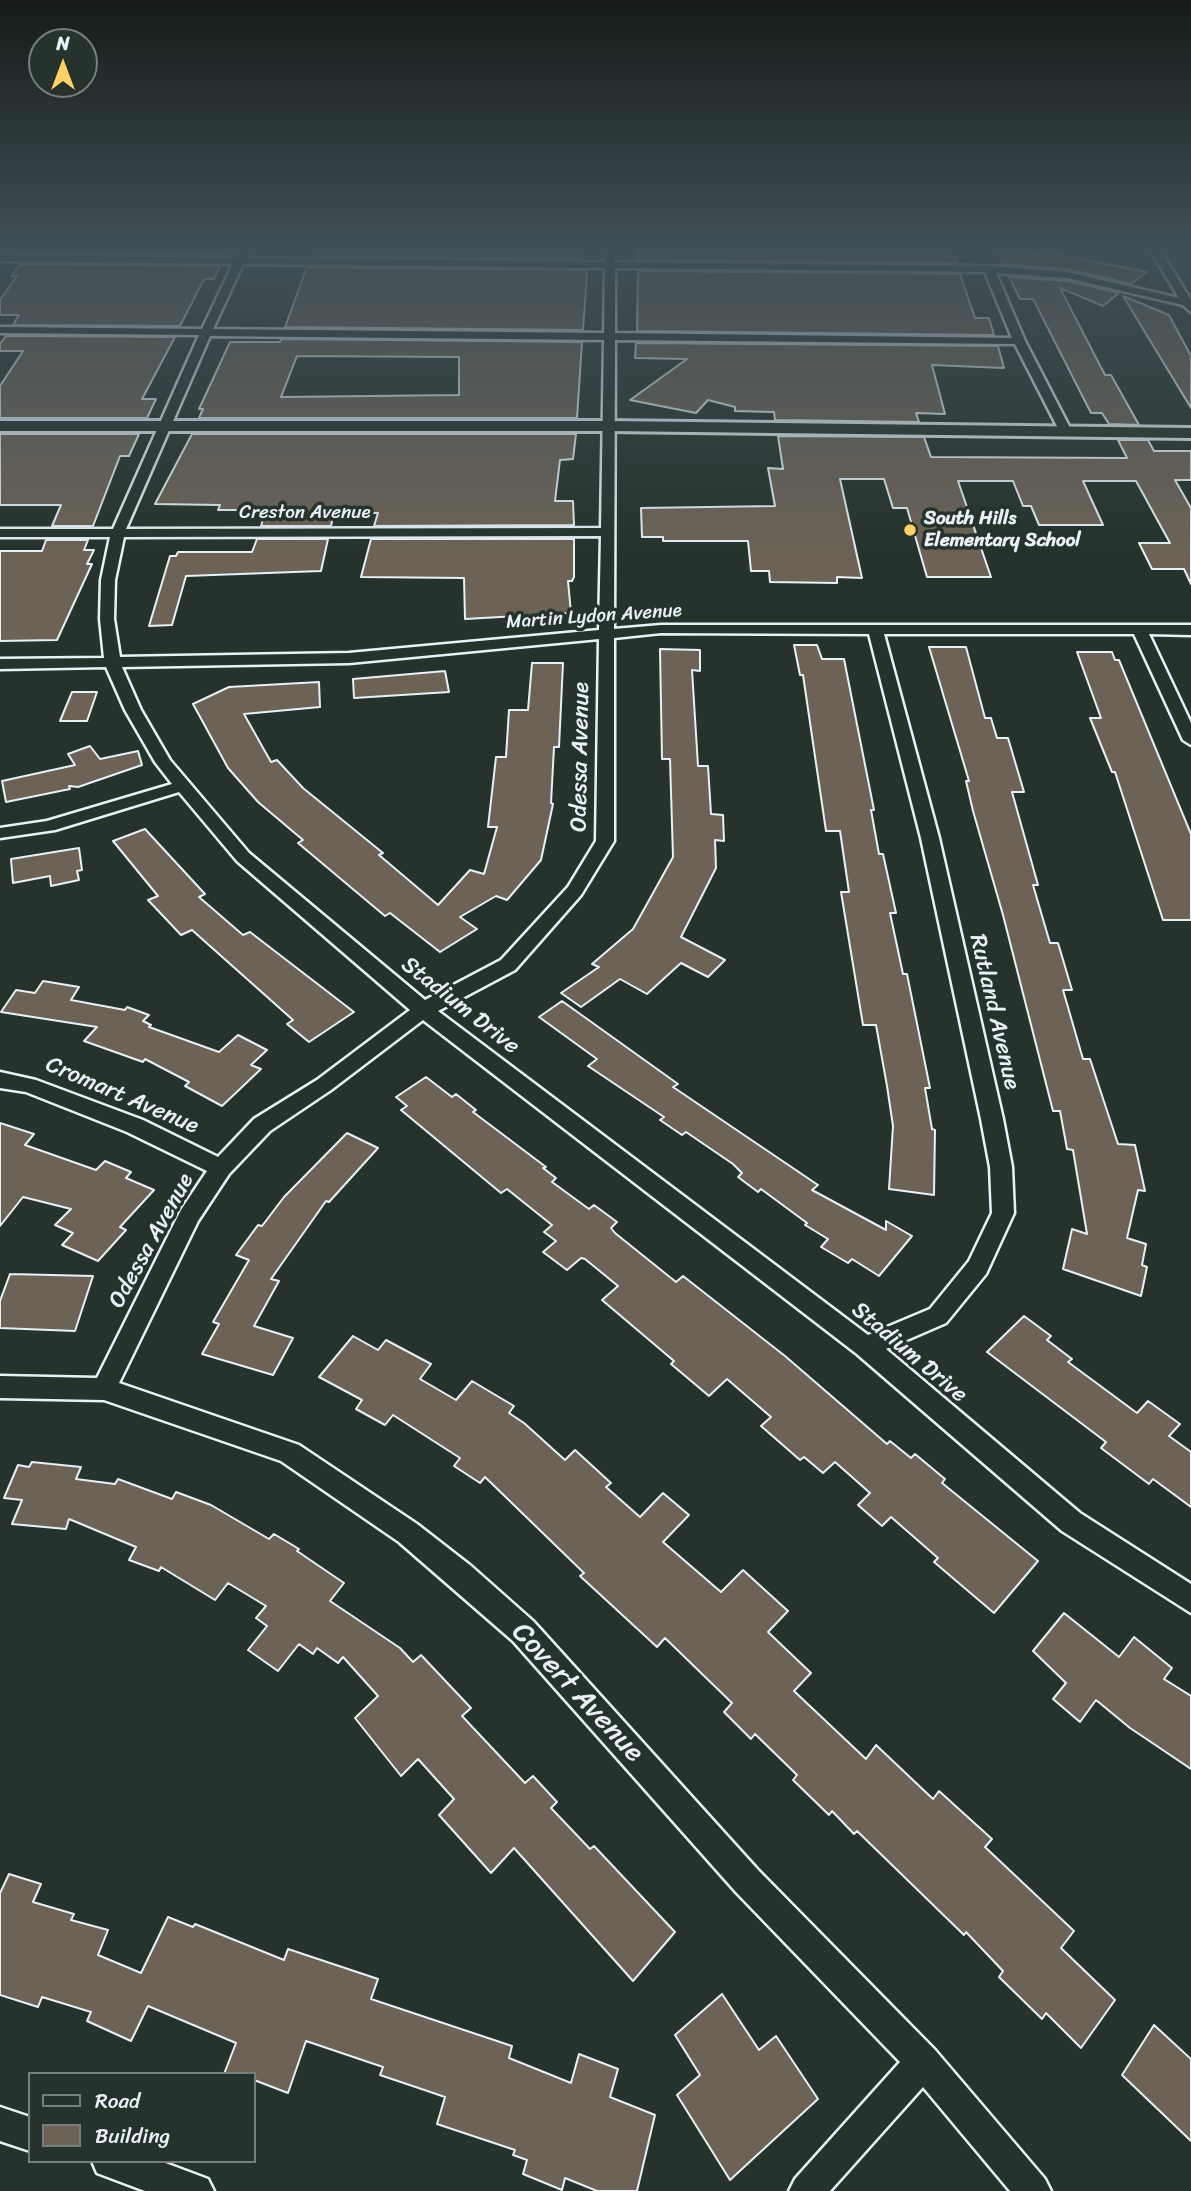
<!DOCTYPE html>
<style>
body{margin:0}
#map{position:relative;width:1191px;height:2191px;overflow:hidden;background:#26332d;font-family:Sriracha,sans-serif}
canvas{display:block}
.legend{position:absolute;left:28px;top:2072px;width:228px;height:91px;box-sizing:border-box;background:#26332d;border:2px solid #747f7e;margin:0;padding:9px 12px;list-style:none;font-size:21px;color:#e8f1f8}
.legend li{display:flex;align-items:center;gap:14px;height:35px}
.legend b{width:35px;border:2px solid #747f7e}
.north{position:absolute;left:28px;top:28px;width:70px;height:70px;box-sizing:border-box;background:#26332d;border:2px solid #747f7e;border-radius:50%;rotate:0deg;font-size:19px;font-weight:700;line-height:28px;text-align:center;color:#e8f1f8}
.north::after{content:'';display:block;margin:auto;width:24px;height:32px;background:#ffd166;clip-path:polygon(50% 0,100% 100%,50% 72%,0 100%)}
</style>
<div id="map">
<canvas width="1191" height="2191"></canvas>
<ul class="legend">
<li><b style="height:9px;background:#26332d"></b>Road</li>
<li><b style="height:19px;background:#6c6356"></b>Building</li>
</ul>
<div class="north">N</div>
</div>
<script>
const c = document.querySelector('canvas').getContext('2d');
c.lineJoin = 'round';
function paint(path, color) { c.fillStyle = color; c.fill(path, 'evenodd'); }
const toPath = rows => new Path2D(rows.map(r => 'M' + r).join(''));
function stroke(path, color, width, dash) { c.strokeStyle = color; c.lineWidth = width; c.lineCap = dash ? 'butt' : 'round'; c.setLineDash(dash || []); c.stroke(path); }
function label(font, color, halo, rows, align = 'center') {
  c.font = font + ' Sriracha,sans-serif'; c.lineWidth = 7; c.setLineDash([]); c.textBaseline = 'middle'; c.strokeStyle = halo; c.fillStyle = color; for (const [text, x, y, turn = 0] of rows) {
    c.save(); c.translate(x, y); c.rotate((+turn || 0) * Math.PI / 180); c.textAlign = isNaN(turn) ? turn : align; if (halo) c.strokeText(text, 0, 0); c.fillText(text, 0, 0); c.restore();
  }
}
const building = toPath([
 [31,248,229,248,225,255,28,253,31,248],
 [314,248,585,248,585,259,311,256,314,248],
 [638,248,951,248,956,263,638,260,638,248],
 [995,249,1040,254,1041,251,1147,272,1131,284,1067,269,1003,264,995,249],
 [20,264,220,266,214,279,204,279,180,326,13,325,19,315,0,315,0,300,17,276,11,276,20,264],
 [307,267,585,270,587,275,583,330,285,327,307,267],
 [638,271,960,274,975,318,989,318,994,335,637,331,638,271],
 [1009,277,1067,281,1119,293,1103,306,1060,288,1105,375,1111,375,1139,425,1109,424,1102,413,1091,413,1033,299,1020,299,1009,277],
 [1123,296,1169,315,1191,356,1191,408,1123,296],
 [6,336,175,337,142,399,156,399,147,418,0,418,0,386,23,351,0,351,0,344,6,336],
 [281,339,582,342,577,418,199,418,203,409,199,409,230,342,280,342,281,339],
 [297,356,459,357,459,395,281,397,297,356],
 [636,343,998,346,1004,368,932,365,945,414,916,413,919,422,775,420,774,412,735,411,735,407,708,400,696,413,630,400,687,359,635,358,636,343],
 [0,434,139,434,129,456,120,456,93,526,52,526,61,505,0,505,0,434],
 [192,434,576,434,573,459,560,460,555,501,573,501,574,525,374,526,378,513,334,513,331,526,261,526,266,510,218,510,220,505,155,504,192,434],
 [778,436,924,437,931,457,1127,458,1118,440,1148,440,1154,451,1191,451,1191,480,1175,480,1191,508,1191,584,1184,569,1152,569,1139,543,1170,543,1136,481,1083,481,1103,525,1039,525,1031,506,1023,506,1013,481,958,481,991,577,927,577,907,508,893,508,884,479,840,479,862,578,837,577,837,583,770,582,769,571,751,571,748,541,663,541,663,537,642,537,641,508,775,506,768,468,783,469,778,436],
 [257,539,328,539,321,571,186,576,172,625,149,626,170,556,176,556,178,552,252,552,257,539],
 [371,539,574,539,574,577,572,581,568,581,571,613,465,619,464,578,361,577,371,539],
 [46,540,88,540,84,550,94,550,87,564,92,564,57,640,0,641,0,551,42,551,46,540],
 [794,645,817,645,822,659,844,659,874,810,871,810,879,854,883,854,896,913,890,913,903,974,907,974,930,1088,925,1088,932,1129,935,1130,934,1195,889,1189,893,1126,887,1086,876,1025,863,1025,841,892,849,892,840,831,826,831,803,675,800,675,794,645],
 [929,647,966,647,985,718,991,718,997,738,1008,738,1024,792,1012,792,1038,885,1033,885,1050,943,1058,943,1072,990,1063,990,1083,1059,1090,1059,1118,1144,1135,1145,1145,1191,1138,1190,1127,1238,1146,1244,1142,1265,1147,1267,1141,1296,1063,1269,1072,1229,1087,1234,1073,1150,1067,1149,1060,1111,1053,1111,1003,915,973,811,966,781,969,781,929,647],
 [660,649,700,650,700,671,692,670,698,766,708,766,711,814,723,815,724,841,715,840,716,868,681,937,725,960,708,977,681,963,647,994,620,979,581,1007,561,993,599,967,592,964,633,929,673,857,670,759,662,759,660,649],
 [1077,652,1112,652,1115,660,1119,660,1191,834,1191,920,1163,920,1115,772,1112,772,1090,718,1101,718,1077,652],
 [532,663,563,663,559,747,554,747,551,803,553,804,541,860,507,900,496,896,460,917,477,929,440,952,390,913,385,916,298,843,303,840,258,802,228,768,193,704,229,687,319,682,320,707,244,714,271,762,277,760,303,788,383,853,379,855,438,905,470,870,484,874,497,827,488,827,496,757,506,757,509,710,528,710,532,663],
 [445,671,449,692,354,698,353,679,445,671],
 [72,692,97,692,87,721,60,721,72,692],
 [90,746,100,759,138,751,142,765,78,787,69,786,70,789,6,802,2,781,75,765,68,754,90,746],
 [145,829,205,894,199,897,243,935,250,932,354,1012,309,1042,287,1024,293,1020,192,930,181,935,148,900,158,896,113,841,145,829],
 [79,848,82,870,77,871,79,880,51,886,50,876,13,883,11,859,79,848],
 [43,981,79,987,71,1000,125,1010,127,1007,149,1015,143,1021,151,1025,149,1027,219,1052,238,1035,267,1050,251,1065,261,1069,222,1106,185,1086,189,1082,145,1059,143,1062,84,1041,97,1027,1,1012,16,990,35,993,43,981],
 [562,1001,678,1084,673,1087,818,1185,812,1190,886,1230,886,1221,912,1236,879,1276,852,1259,848,1263,821,1247,828,1239,805,1225,807,1223,761,1189,758,1192,738,1177,742,1173,733,1164,686,1132,682,1135,660,1120,664,1117,588,1066,597,1059,539,1017,562,1001],
 [426,1077,452,1097,456,1094,476,1110,473,1112,546,1167,543,1168,556,1178,552,1182,589,1209,594,1205,617,1222,611,1228,615,1233,676,1282,683,1276,785,1356,887,1444,890,1441,911,1458,915,1454,945,1479,942,1483,1038,1561,994,1613,934,1562,938,1558,891,1517,882,1526,858,1505,870,1493,835,1462,823,1473,804,1457,800,1460,761,1426,771,1417,727,1379,709,1396,671,1364,674,1361,602,1300,618,1286,585,1259,581,1258,567,1270,543,1252,556,1241,544,1232,552,1225,507,1189,501,1193,401,1110,407,1106,396,1097,426,1077],
 [0,1123,34,1134,25,1145,96,1170,105,1161,131,1172,126,1178,154,1190,120,1227,126,1230,98,1261,62,1245,73,1233,55,1225,71,1209,23,1197,0,1226,0,1123],
 [347,1133,378,1148,329,1202,326,1201,271,1279,279,1281,254,1326,293,1338,273,1375,202,1354,219,1324,213,1322,249,1260,236,1255,258,1225,262,1226,284,1197,347,1133],
 [10,1274,93,1276,75,1331,0,1328,0,1301,10,1274],
 [1024,1316,1051,1336,1047,1340,1072,1359,1068,1362,1137,1413,1148,1401,1180,1424,1169,1436,1191,1452,1191,1507,1153,1479,1149,1484,1101,1448,1106,1442,987,1352,1024,1316],
 [353,1336,378,1350,386,1340,431,1364,420,1379,456,1400,472,1381,514,1406,509,1413,524,1423,565,1460,575,1450,611,1483,606,1487,640,1517,663,1493,689,1515,663,1542,721,1592,743,1570,788,1611,768,1632,811,1673,794,1691,866,1759,876,1745,933,1799,939,1791,992,1839,985,1847,1074,1931,1061,1948,1115,2000,1081,2048,1046,2013,1042,2019,999,1977,1003,1971,966,1932,964,1935,857,1831,854,1834,832,1811,829,1815,793,1780,797,1775,755,1734,751,1739,724,1712,732,1703,665,1638,657,1647,580,1576,584,1573,485,1477,480,1483,454,1466,460,1458,393,1415,385,1425,356,1409,362,1400,319,1377,353,1336],
 [32,1462,81,1467,76,1479,115,1484,118,1479,172,1499,176,1492,211,1505,269,1539,274,1534,299,1549,297,1551,344,1583,330,1601,400,1648,413,1662,421,1655,471,1708,462,1716,525,1783,533,1776,557,1802,551,1808,590,1849,594,1846,675,1932,633,1981,514,1848,491,1873,439,1815,454,1799,418,1759,401,1776,355,1718,378,1696,343,1657,338,1663,317,1648,313,1654,299,1644,278,1671,248,1650,267,1626,256,1618,266,1606,228,1583,215,1600,161,1567,159,1571,129,1560,136,1547,69,1519,66,1529,12,1524,22,1500,4,1498,18,1465,29,1467,32,1462],
 [1064,1613,1119,1657,1134,1637,1172,1668,1164,1679,1191,1696,1191,1769,1130,1728,1096,1700,1080,1722,1053,1699,1066,1683,1033,1651,1064,1613],
 [9,1874,41,1884,33,1902,74,1914,71,1920,108,1930,98,1955,141,1973,168,1917,193,1927,195,1924,284,1960,288,1949,378,1979,371,1999,512,2046,509,2058,571,2083,579,2054,618,2069,610,2097,655,2115,637,2191,597,2191,565,2178,562,2190,523,2174,527,2160,513,2155,515,2150,437,2124,445,2097,380,2075,383,2067,306,2041,288,2093,254,2080,254,2074,224,2074,236,2043,148,2006,131,2041,87,2021,91,2012,42,1997,38,2007,0,1995,0,1893,9,1874],
 [722,1994,759,2050,776,2036,818,2099,730,2180,677,2095,700,2075,675,2035,722,1994],
 [1154,2025,1191,2059,1191,2141,1122,2075,1154,2025]
]);
const minor = toPath([
 [240,248,250,248,246,258,605,262,605,248,615,248,615,262,989,266,1067,272,1179,298,1149,248,1159,248,1191,300,1191,312,1183,305,1067,278,996,273,1025,341,1072,432,1066,436,1060,432,1015,344,615,340,614,629,661,625,1191,625,1191,635,1149,634,1191,723,1191,745,1183,740,1134,634,884,634,939,838,1003,1119,1012,1167,1014,1213,986,1274,946,1323,886,1349,1080,1513,1191,1584,1191,1613,1062,1531,857,1354,423,1020,331,1090,270,1131,229,1174,198,1221,119,1383,299,1445,417,1524,471,1566,533,1621,758,1870,935,2050,1045,2179,1051,2191,1010,2191,923,2087,830,2191,789,2191,795,2179,900,2062,736,1892,513,1641,399,1542,281,1461,104,1400,0,1398,0,1376,97,1378,181,1210,207,1171,127,1132,26,1092,0,1088,0,1072,36,1080,143,1120,218,1157,254,1119,317,1080,410,1010,237,861,179,792,55,830,0,838,0,828,47,821,172,784,155,762,125,710,106,667,0,669,0,659,104,658,100,619,101,580,110,537,0,537,0,529,113,529,199,335,0,333,0,327,202,329,233,264,0,261,0,255,235,258,240,248],
 [243,264,605,268,604,333,213,329,243,264],
 [615,268,985,272,1012,338,615,333,615,268],
 [210,336,604,340,601,528,126,529,210,336],
 [601,536,599,630,349,653,120,657,114,619,115,580,124,537,601,536],
 [661,633,869,634,921,838,981,1119,990,1167,992,1213,969,1261,930,1309,868,1335,438,1011,515,970,581,895,614,841,614,638,661,633],
 [599,639,596,841,568,887,501,960,425,1000,249,853,170,760,141,710,122,667,349,663,599,639],
 [0,2107,30,2117,30,2151,0,2141,0,2107],
 [92,2161,160,2161,208,2179,214,2191,145,2191,97,2173,92,2161]
]);
const tertiary = toPath([
 [0,421,608,421,1191,428,1191,438,608,431,0,431,0,421]
]);
const markers = [
 [910,530,7,"#ffd166"]
];
const farStreetnames = [
 ["Creston Avenue",305,513],
 ["Martin Lydon Avenue",594,617,-4]
];
const farPoinames = [
 ["South Hills",924,519],
 ["Elementary School",924,541]
];
const streetNames = [
 ["Odessa Avenue",581,757,-89],
 ["Stadium Drive",460,1006,38],
 ["Rutland Avenue",994,1012,77],
 ["Cromart Avenue",122,1096,23],
 ["Odessa Avenue",152,1241,-61],
 ["Stadium Drive",909,1353,40]
];
const nearStreetnames = [
 ["Covert Avenue",577,1693,47]
];
paint(building, '#6c6356');
stroke(building, '#e8f1f8', 2);
stroke(minor, '#e8f1f8', 5);
stroke(tertiary, '#e8f1f8', 6);
paint(minor, '#26332d');
paint(tertiary, '#26332d');
const sky = c.createLinearGradient(0, 0, 0, 554);
sky.addColorStop(0, '#151c19');
sky.addColorStop(0.45, '#415057');
sky.addColorStop(1, '#41505700');
c.fillStyle = sky;
c.fillRect(0, 0, 1191, 554);
for (const [x, y, r, color] of markers) { const dot = new Path2D(); dot.arc(x, y, r, 0, 2 * Math.PI); c.fillStyle = color; c.fill(dot); stroke(dot, '#26332d', 2.5); }
label('19px', '#e8f1f8', '#26332d', farStreetnames);
label('bold 19px', '#e8f1f8', '#26332d', farPoinames, 'left');
label('23px', '#e8f1f8', '#26332d', streetNames);
label('28px', '#e8f1f8', '#26332d', nearStreetnames);
</script>
